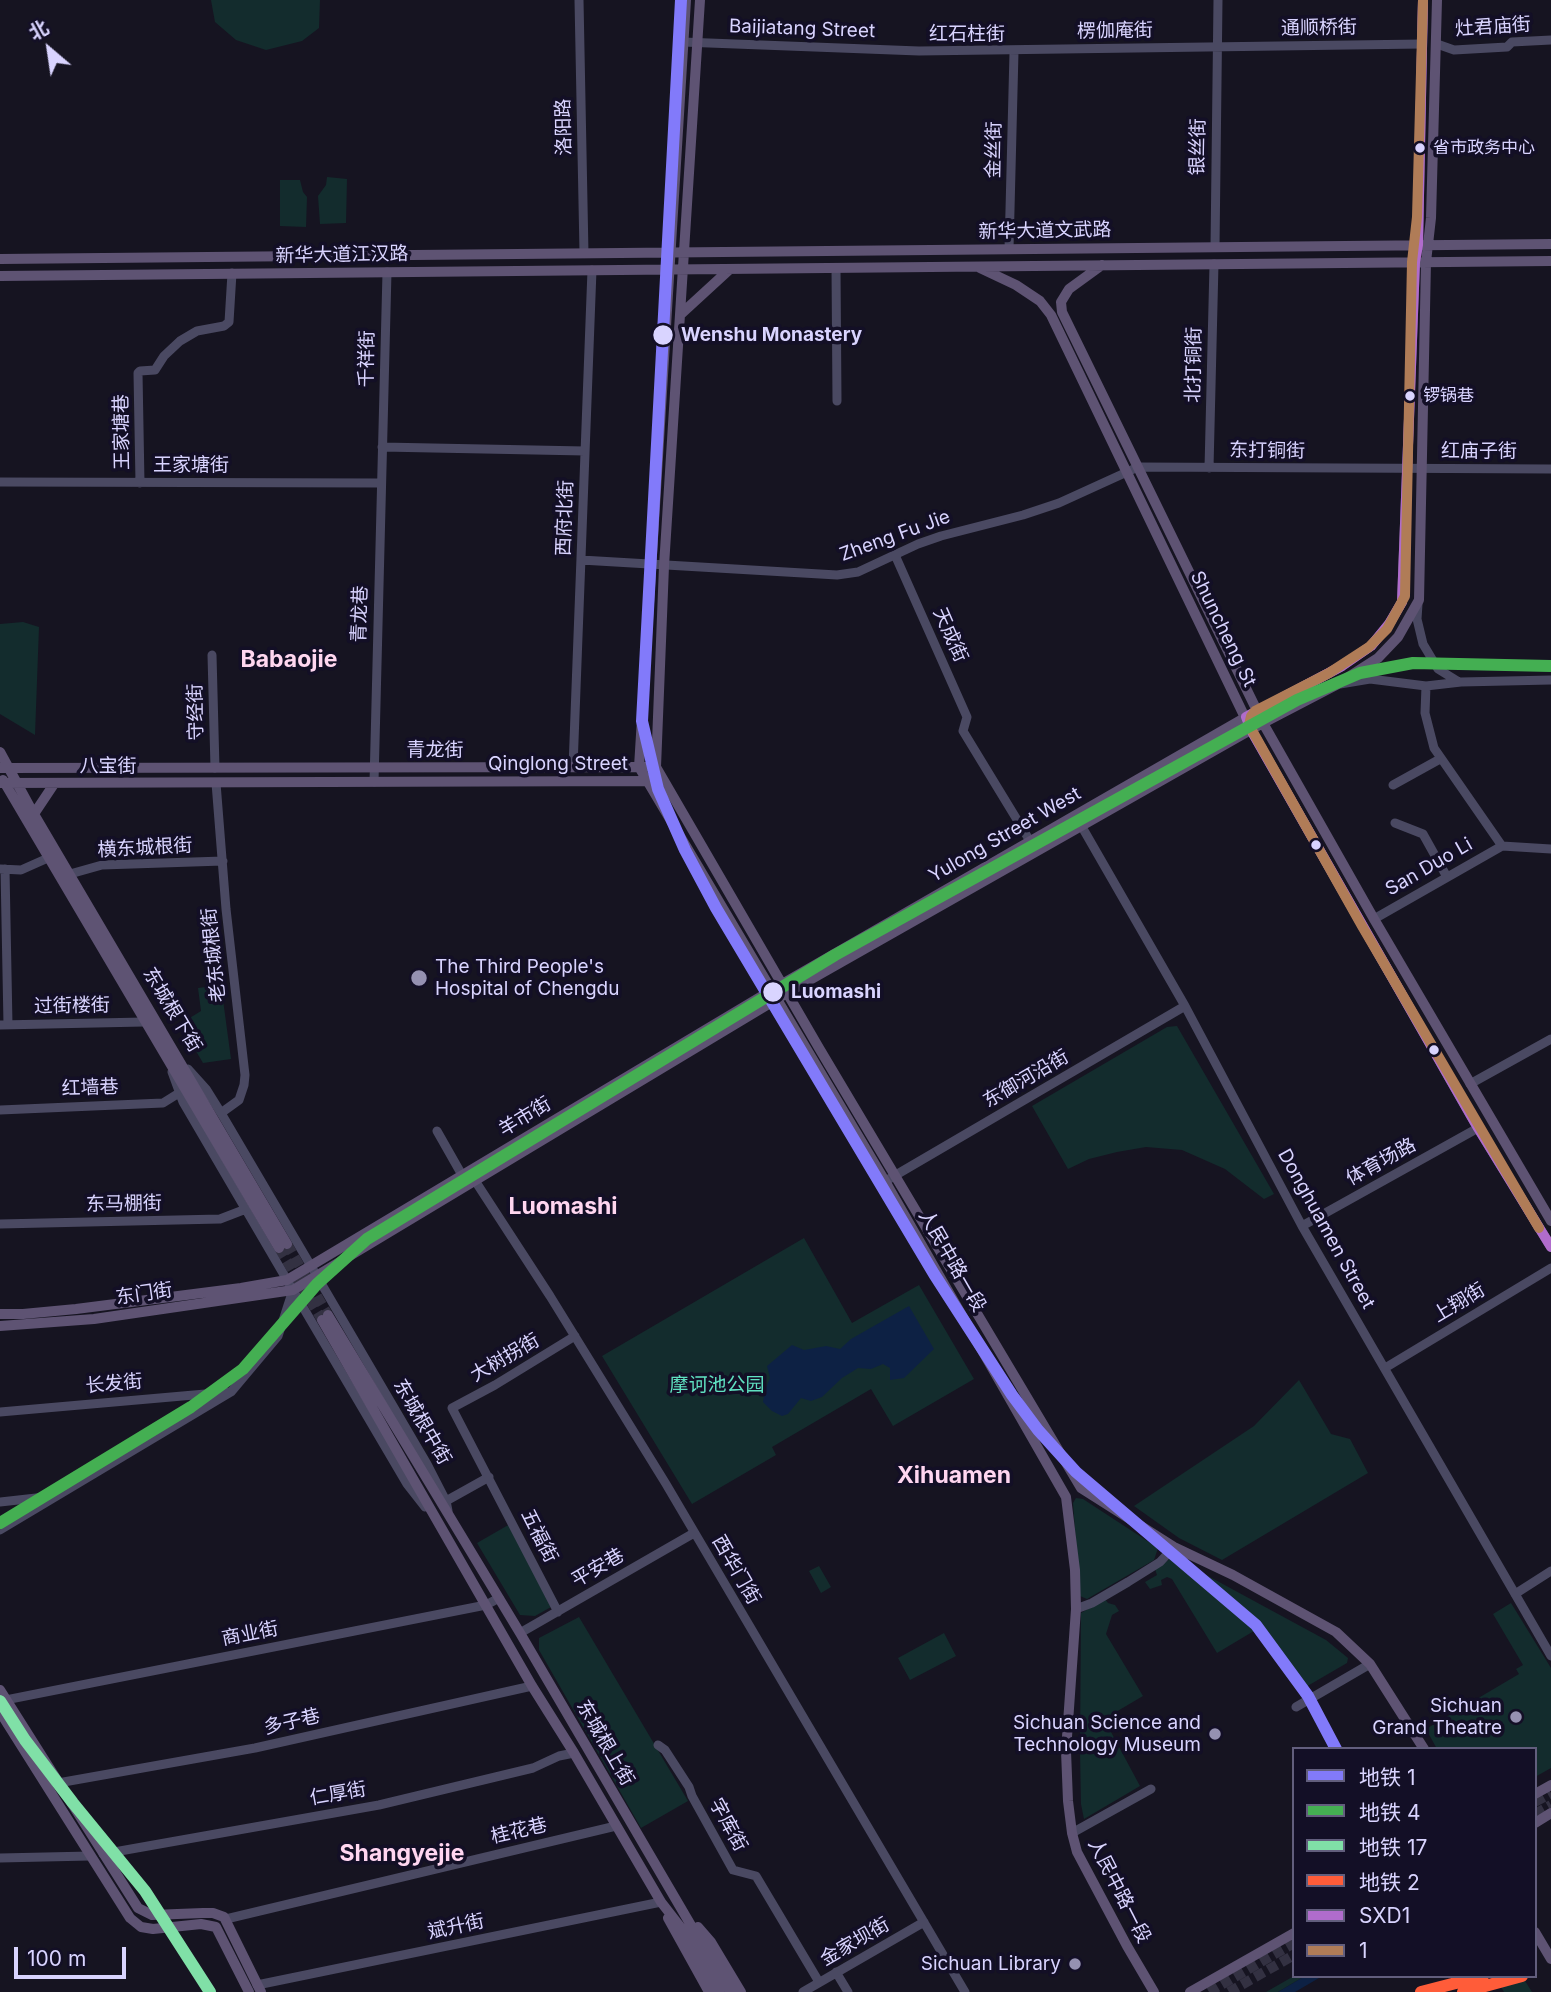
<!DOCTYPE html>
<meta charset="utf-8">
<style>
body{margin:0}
#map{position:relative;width:1551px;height:1992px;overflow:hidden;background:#161421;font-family:Inter,"Noto Sans SC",sans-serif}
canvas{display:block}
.legend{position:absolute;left:1292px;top:1747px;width:245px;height:231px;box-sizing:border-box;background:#130f26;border:2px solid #625e7d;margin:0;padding:9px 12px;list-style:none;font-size:21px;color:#d9d4ff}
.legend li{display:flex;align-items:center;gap:14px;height:35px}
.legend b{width:35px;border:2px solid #625e7d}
.north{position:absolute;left:14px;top:14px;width:70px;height:70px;-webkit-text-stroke:5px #130f26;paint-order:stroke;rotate:331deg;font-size:19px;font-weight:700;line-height:28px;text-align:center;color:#d9d4ff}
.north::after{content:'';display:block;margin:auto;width:24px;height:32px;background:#d9d4ff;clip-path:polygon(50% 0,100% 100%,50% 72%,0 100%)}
.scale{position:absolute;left:14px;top:1947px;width:112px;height:32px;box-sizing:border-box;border:4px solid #d9d4ff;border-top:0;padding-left:9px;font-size:21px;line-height:24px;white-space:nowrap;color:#d9d4ff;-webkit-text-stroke:5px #130f26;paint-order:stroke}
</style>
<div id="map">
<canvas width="1551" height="1992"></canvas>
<ul class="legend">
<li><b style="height:9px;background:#827afa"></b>地铁 1</li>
<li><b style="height:9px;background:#44af52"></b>地铁 4</li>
<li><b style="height:9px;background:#80e0a7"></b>地铁 17</li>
<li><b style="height:9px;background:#ff5c39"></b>地铁 2</li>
<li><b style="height:9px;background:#b06ccc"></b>SXD1</li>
<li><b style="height:9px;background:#b07c57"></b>1</li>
</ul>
<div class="north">北</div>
<div class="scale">100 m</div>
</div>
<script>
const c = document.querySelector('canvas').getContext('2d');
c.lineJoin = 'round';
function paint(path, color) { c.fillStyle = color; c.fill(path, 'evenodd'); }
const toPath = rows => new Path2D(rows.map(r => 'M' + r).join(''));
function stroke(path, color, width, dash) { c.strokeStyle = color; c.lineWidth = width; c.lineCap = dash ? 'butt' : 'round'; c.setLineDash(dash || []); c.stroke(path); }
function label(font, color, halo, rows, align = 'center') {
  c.font = font + ' Inter,"Noto Sans SC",sans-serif'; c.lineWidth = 7; c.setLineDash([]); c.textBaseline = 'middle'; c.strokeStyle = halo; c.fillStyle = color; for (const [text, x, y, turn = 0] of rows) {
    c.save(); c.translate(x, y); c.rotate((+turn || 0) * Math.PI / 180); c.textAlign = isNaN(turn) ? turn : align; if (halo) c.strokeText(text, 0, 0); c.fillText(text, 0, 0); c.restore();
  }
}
const green = toPath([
 [211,0,320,0,319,28,302,41,266,50,236,40,215,22],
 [327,177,347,179,346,223,320,224,318,196,326,185],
 [280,180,300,180,303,192,307,197,306,227,280,226],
 [23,622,39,627,35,735,0,714,0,624],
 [221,985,231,1059,203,1063,180,1024,201,1011,198,988],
 [1177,1026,1274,1194,1264,1199,1225,1169,1182,1150,1146,1147,1117,1152,1089,1159,1068,1169,1032,1106,1167,1027],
 [804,1238,852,1323,919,1285,974,1379,893,1426,871,1389,772,1447,776,1455,692,1504,602,1356],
 [1299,1380,1331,1434,1350,1439,1368,1473,1222,1560,1179,1538,1134,1506,1254,1426],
 [1076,1498,1083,1499,1158,1548,1154,1560,1087,1599,1080,1596,1073,1503],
 [510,1524,551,1607,535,1616,520,1615,477,1543],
 [1173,1557,1326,1640,1348,1658,1347,1663,1304,1688,1296,1688,1259,1628,1217,1653,1172,1579,1167,1577,1161,1580,1162,1585,1150,1589,1145,1582,1157,1575,1155,1569],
 [819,1566,831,1587,821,1593,809,1571],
 [1105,1599,1108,1603,1115,1605,1119,1611,1112,1615,1106,1634,1143,1696,1104,1719,1140,1786,1084,1819,1081,1804,1080,1751,1081,1613],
 [1511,1603,1551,1668,1551,1768,1535,1777,1535,1749,1437,1749,1426,1729,1519,1674,1516,1669,1523,1665,1493,1614],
 [579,1617,688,1801,641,1828,539,1650,539,1638],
 [944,1633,956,1656,910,1680,898,1658],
 [1294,1976,1305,1976,1278,1992,1266,1992],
 [1494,1976,1522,1976,1532,1992,1504,1992]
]);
const water = toPath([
 [909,1306,934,1349,904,1378,890,1380,890,1368,883,1364,871,1369,858,1368,842,1378,822,1397,811,1401,801,1398,788,1414,782,1416,772,1411,763,1402,765,1390,770,1378,767,1366,792,1345,804,1350,826,1346,840,1349,851,1339],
 [1305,1976,1319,1978,1295,1992,1278,1992]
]);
const majorTunnel = toPath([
 [287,1244,328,1315],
 [279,1248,322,1320],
 [1535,1802,1551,1793],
 [1535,1814,1551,1805],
 [1209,1992,1294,1943],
 [1229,1992,1294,1955]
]);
const minor = toPath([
 [579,0,584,253],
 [683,42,919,51,1422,44],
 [1437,44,1454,50,1507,47,1512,42,1551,40],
 [1215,247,1218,0],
 [1009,249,1014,52],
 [836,268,837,401],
 [382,447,585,451],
 [1209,468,1214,264],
 [0,482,381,483],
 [140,483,138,373,140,371,155,370,164,356,180,341,197,331,224,326,229,322,232,273],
 [895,555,967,717,963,731,1030,841],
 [581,560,837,575,858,572,918,544,941,536,1023,515,1059,503,1138,467,1551,469],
 [1418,604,1417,619,1423,644,1438,669,1459,682],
 [212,655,215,768],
 [1340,684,1370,679,1426,686,1461,682,1551,680],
 [1426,686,1425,713,1434,748,1502,846,1551,849],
 [573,767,592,270],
 [374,782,387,272],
 [216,783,226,909,245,1075,244,1085,239,1100,221,1113],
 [1393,785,1440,759],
 [1078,820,1185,1006,1302,1226,1551,1656],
 [1395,823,1423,834,1447,877],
 [0,869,21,870,48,858],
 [5,869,8,1025],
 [70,874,102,865,223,861],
 [1374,919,1502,846],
 [0,1025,144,1022],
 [188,1069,206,1089,221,1113,311,1266,427,1464,446,1501,448,1511],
 [172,1072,183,1102,287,1280,407,1484,425,1507],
 [1470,1084,1551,1039],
 [0,1110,163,1103,179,1093],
 [437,1131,462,1175],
 [472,1176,550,1296,666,1484,965,1992],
 [889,1179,1185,1006],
 [0,1224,220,1219,246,1209],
 [1302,1226,1478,1128],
 [1385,1368,1551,1268],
 [0,1412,228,1392],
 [446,1501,489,1477],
 [0,1502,54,1496],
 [0,1530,231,1392,278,1336,293,1290],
 [1515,1594,1551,1571],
 [1076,1609,1092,1603,1128,1582,1160,1562,1174,1547],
 [558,1612,452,1408,495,1385,575,1336],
 [520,1633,694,1533],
 [0,1701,486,1605,499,1598],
 [1296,1707,1370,1664],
 [658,1745,665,1750,689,1787,692,1796,733,1870,756,1876,819,1982],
 [58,1783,255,1748,532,1686],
 [1072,1833,1151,1789],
 [103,1854,379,1805,533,1768,559,1756,574,1753],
 [0,1858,90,1856],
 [226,1919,616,1826],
 [836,1972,848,1992],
 [257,1985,661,1902],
 [803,1992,924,1922]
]);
const major = toPath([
 [686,0,639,767,885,1181,1066,1497,1075,1570,1076,1609,1066,1751,1068,1801,1072,1833,1077,1852,1127,1946,1154,1992],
 [700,0,664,566,656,767,819,1048,1081,1488,1174,1547,1233,1575,1336,1632,1370,1664,1424,1749],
 [0,259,1551,244],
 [1102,265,1069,289,1061,302,1062,312,1263,723,1374,919,1551,1221],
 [980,268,1016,285,1040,301,1051,315,1251,730,1478,1128,1551,1247],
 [0,276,1551,261],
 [681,314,730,269],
 [0,752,31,809,287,1244],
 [0,768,646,767],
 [3,780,279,1248],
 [0,783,653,781],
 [34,814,54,784],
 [0,1314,23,1314,76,1309,241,1288,287,1280,782,984,1246,717,1342,666,1371,646,1389,624,1402,602,1415,262,1418,245,1423,0],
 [328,1315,520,1633,730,1992],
 [322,1320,532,1686,574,1753,661,1902,682,1929,719,1992],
 [0,1326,94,1319,293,1290,787,993,1263,723,1336,685,1378,658,1398,637,1419,600,1426,262,1431,218,1437,0],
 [0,1690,138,1908,152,1915,203,1913,213,1913,224,1917,261,1992],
 [0,1712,130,1918,141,1927,153,1929,201,1924,216,1927,249,1992],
 [1535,1794,1551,1785],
 [1535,1823,1551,1813],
 [668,1918,709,1992],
 [698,1927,711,1942,741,1992],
 [1535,1932,1551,1959],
 [1190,1992,1294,1933]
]);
const bus1 = toPath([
 [1423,0,1418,245,1415,262,1402,602,1389,624,1371,646,1342,666,1246,717,1251,730,1478,1128,1551,1247]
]);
const bus2 = toPath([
 [1423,0,1417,217,1412,262,1405,596,1387,629,1369,647,1329,673,1255,711,1251,716,1249,725,1362,926,1539,1228]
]);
const metro1 = toPath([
 [681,0,642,721,658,789,685,850,716,908,934,1274,1012,1395,1038,1430,1076,1472,1256,1625,1308,1696,1336,1749]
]);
const metro2 = toPath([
 [0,1523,191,1407,243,1369,317,1284,367,1239,835,955,918,909,1297,700,1360,673,1413,663,1551,666]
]);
const metro3 = toPath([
 [0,1701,25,1740,73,1803,145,1891,210,1992]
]);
const metro4 = toPath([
 [1421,1992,1483,1976],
 [1463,1992,1522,1976]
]);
const markers = [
 [1420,148,6,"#d9d4ff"],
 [663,335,11,"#d9d4ff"],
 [1410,396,6,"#d9d4ff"],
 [1316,845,6,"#d9d4ff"],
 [419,978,9,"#9591b1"],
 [773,992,11,"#d9d4ff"],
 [1434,1050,6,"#d9d4ff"],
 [1516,1717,7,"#9591b1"],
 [1215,1734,7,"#9591b1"],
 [1075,1964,7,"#9591b1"]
];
const busNames = [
 ["省市政务中心",1433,148],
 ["锣锅巷",1423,396]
];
const streetNames = [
 ["灶君庙街",1493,27,-4],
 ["通顺桥街",1319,28,-1],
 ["Baijiatang Street",802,29,2],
 ["楞伽庵街",1115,31,-1],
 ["红石柱街",967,34],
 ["洛阳路",564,127,-91],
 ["银丝街",1198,147,-89],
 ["金丝街",994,150,-89],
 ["新华大道文武路",1045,231,-1],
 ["新华大道江汉路",342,255,-1],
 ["千祥街",367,359,-89],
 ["北打铜街",1194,365,-89],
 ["王家塘巷",122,432,-91],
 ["东打铜街",1267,451,1],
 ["红庙子街",1479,451],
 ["王家塘街",191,465],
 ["西府北街",565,518,-88],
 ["Zheng Fu Jie",895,536,-20],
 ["青龙巷",360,614,-88],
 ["Shuncheng St",1223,629,64],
 ["天成街",950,635,66],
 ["守经街",196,712,-91],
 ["青龙街",435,750],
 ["Qinglong Street",558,764],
 ["八宝街",108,766],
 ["Yulong Street West",1005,835,-30],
 ["横东城根街",145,848,-3],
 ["San Duo Li",1429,867,-30],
 ["老东城根街",214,955,-96],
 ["过街楼街",72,1006,-1],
 ["东城根下街",172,1010,59],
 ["东御河沿街",1026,1079,-30],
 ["红墙巷",90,1088,-2],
 ["羊市街",525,1117,-31],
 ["体育场路",1381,1162,-29],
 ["东马棚街",124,1204,-1],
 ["Donghuamen Street",1326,1229,61],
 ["人民中路一段",952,1261,60],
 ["东门街",144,1294,-8],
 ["上翔街",1459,1303,-31],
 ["大树拐街",505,1358,-30],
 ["长发街",114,1384,-5],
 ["东城根中街",422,1422,60],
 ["五福街",539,1536,63],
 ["平安巷",598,1568,-30],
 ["西华门街",736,1570,60],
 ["商业街",250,1634,-11],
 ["多子巷",292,1722,-13],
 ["东城根上街",605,1743,60],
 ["仁厚街",338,1794,-10],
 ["字库街",728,1825,61],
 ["桂花巷",519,1831,-13],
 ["人民中路一段",1119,1891,63],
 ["斌升街",456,1927,-12],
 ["金家坝街",855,1942,-30]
];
const stopNames = [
 ["Wenshu Monastery",681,335],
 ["Luomashi",791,992]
];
const poiNames = [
 ["The Third People's",435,967,"left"],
 ["Hospital of Chengdu",435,989,"left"],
 ["Sichuan",1502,1706],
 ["Grand Theatre",1502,1728],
 ["Sichuan Science and",1201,1723],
 ["Technology Museum",1201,1745],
 ["Sichuan Library",1061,1964]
];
const parkNames = [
 ["摩诃池公园",717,1385]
];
const quarterNames = [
 ["Babaojie",289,660],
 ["Luomashi",563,1207],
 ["Xihuamen",954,1476],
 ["Shangyejie",402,1854]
];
paint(green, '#132c2d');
paint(water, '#0d2144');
stroke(majorTunnel, '#333142', 10, [10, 5]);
stroke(minor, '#4a4962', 9);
stroke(major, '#5e5373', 10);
stroke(bus1, '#b06ccc', 10);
stroke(bus2, '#b07c57', 10);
stroke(metro1, '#827afa', 12);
stroke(metro2, '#44af52', 12);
stroke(metro3, '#80e0a7', 12);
stroke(metro4, '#ff5c39', 12);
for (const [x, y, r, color] of markers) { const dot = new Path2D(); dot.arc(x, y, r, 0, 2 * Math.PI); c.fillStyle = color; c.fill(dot); stroke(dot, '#130f26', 2.5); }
label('17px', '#d9d4ff', '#130f26', busNames, 'left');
label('19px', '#d9d4ff', '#130f26', streetNames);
label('bold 19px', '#d9d4ff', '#130f26', stopNames, 'left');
label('19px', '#d9d4ff', '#130f26', poiNames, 'right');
label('19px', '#5fe0c0', '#130f26', parkNames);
label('bold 23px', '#ffd6f0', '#130f26', quarterNames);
</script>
